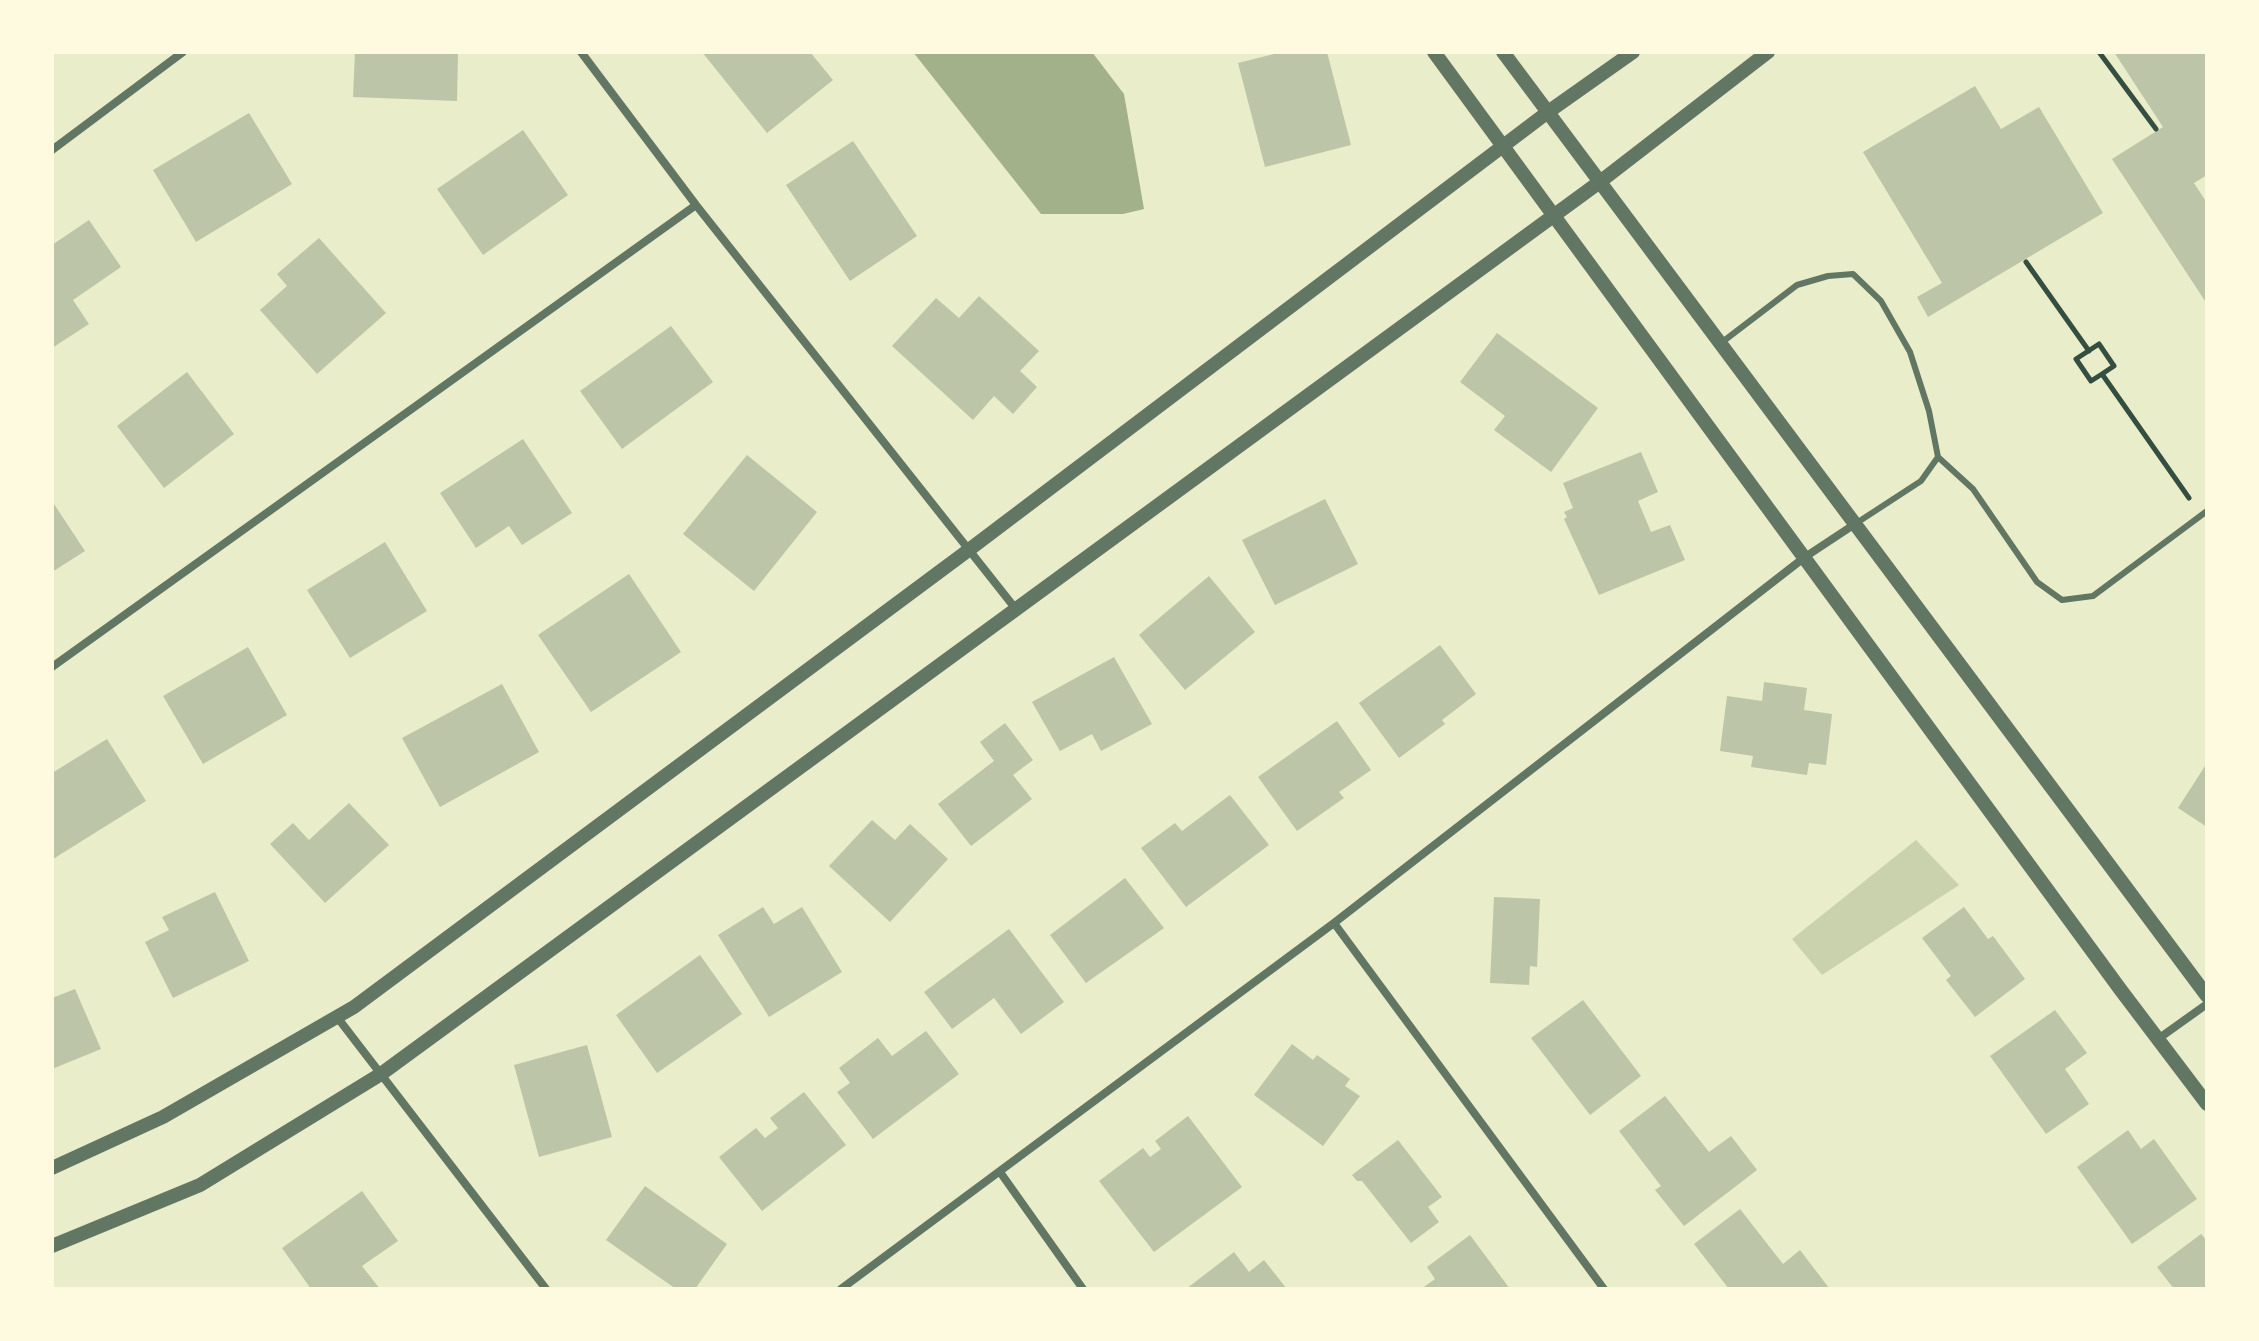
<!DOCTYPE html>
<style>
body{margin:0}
#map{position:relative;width:2259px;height:1341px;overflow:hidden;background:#e9edc9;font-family:"Varela Round",sans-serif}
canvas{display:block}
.frame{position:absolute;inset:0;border:54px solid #fefae0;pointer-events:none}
</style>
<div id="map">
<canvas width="2259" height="1341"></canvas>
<div class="frame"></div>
</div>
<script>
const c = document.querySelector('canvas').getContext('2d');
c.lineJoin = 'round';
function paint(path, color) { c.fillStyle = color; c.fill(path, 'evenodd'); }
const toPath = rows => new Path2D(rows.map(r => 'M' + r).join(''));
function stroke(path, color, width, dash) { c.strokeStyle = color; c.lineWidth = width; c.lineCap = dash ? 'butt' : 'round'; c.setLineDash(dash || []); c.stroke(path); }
const green = toPath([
 [1916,840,1959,885,1822,975,1792,939]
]);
const water = toPath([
 [913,52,1092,52,1124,94,1144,209,1123,214,1041,214]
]);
const building = toPath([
 [355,52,458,52,457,101,353,97],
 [702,52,810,52,833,80,767,133],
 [1282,52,1327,52,1351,145,1265,167,1238,63],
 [2114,52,2207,52,2207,175,2194,183,2207,203,2207,304,2112,159,2163,127],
 [1975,86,2001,129,2039,107,2103,213,1928,317,1917,297,1942,283,1863,152],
 [249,113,292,184,196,242,153,170],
 [523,130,568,195,483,255,437,189],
 [853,141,917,236,850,281,786,185],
 [89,220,121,267,73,300,89,324,52,348,52,245],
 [319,238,386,313,317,374,260,310,287,286,277,274],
 [979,296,1039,351,1020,371,1037,387,1013,414,994,396,973,420,892,346,936,298,959,318],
 [671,326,713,382,622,449,580,391],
 [1497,333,1598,408,1551,472,1494,430,1505,416,1460,382],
 [187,372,234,434,164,488,117,426],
 [523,439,572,513,522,545,509,526,476,548,440,493],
 [1641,452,1658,492,1638,501,1651,532,1670,525,1685,560,1599,595,1564,519,1567,517,1564,512,1573,508,1563,483],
 [747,455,817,512,754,591,683,534],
 [1325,499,1358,564,1275,605,1242,540],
 [52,501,85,551,52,572],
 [385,542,427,611,350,658,307,590],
 [629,574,681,652,591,712,538,635],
 [1209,576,1255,632,1185,690,1139,635],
 [1440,645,1476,694,1442,720,1445,724,1399,758,1359,703],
 [248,647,287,715,203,764,163,696],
 [1114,657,1152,724,1101,751,1092,734,1060,751,1032,702],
 [1764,682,1807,688,1804,710,1832,714,1826,765,1809,763,1807,775,1751,767,1753,756,1720,751,1727,696,1762,701],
 [502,684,539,752,440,807,402,738],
 [1337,721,1371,770,1339,792,1344,798,1297,831,1258,777],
 [1005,723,1033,760,1013,775,1032,799,971,846,938,804,994,761,980,742],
 [107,739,146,801,53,859,52,773],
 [2205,766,2207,767,2207,827,2178,808],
 [1230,795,1269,845,1186,907,1141,848,1175,823,1182,831],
 [349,803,389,845,325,903,270,844,293,823,309,840],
 [872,820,895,840,910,824,948,859,890,922,829,866],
 [1125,878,1164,928,1086,983,1050,935],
 [215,892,249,961,173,998,145,942,169,930,162,917],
 [1494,897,1540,899,1537,967,1530,966,1529,985,1490,983],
 [763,907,774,924,802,907,842,972,769,1017,718,935],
 [1964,907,1988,939,1993,936,2025,979,1975,1017,1946,980,1951,976,1922,938],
 [1009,929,1064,1002,1021,1034,994,998,952,1029,924,992],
 [700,955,742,1014,657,1073,616,1015],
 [75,989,101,1049,52,1069,52,998],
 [1583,1000,1641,1076,1590,1115,1531,1038],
 [2055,1010,2087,1053,2065,1069,2089,1104,2046,1134,1990,1056],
 [926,1031,959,1074,873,1139,837,1092,850,1083,839,1068,878,1038,892,1056],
 [1292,1044,1313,1060,1317,1055,1350,1079,1345,1086,1360,1096,1323,1146,1254,1095],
 [587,1045,612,1137,539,1157,514,1065],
 [804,1092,846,1145,762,1211,719,1157,756,1128,765,1138,778,1128,770,1118],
 [1665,1096,1709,1152,1731,1136,1757,1170,1684,1226,1655,1190,1661,1186,1619,1131],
 [1188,1116,1242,1187,1154,1252,1099,1181,1143,1148,1150,1157,1161,1149,1155,1141],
 [2128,1130,2141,1149,2154,1139,2197,1199,2132,1244,2077,1167],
 [1398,1140,1442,1197,1428,1207,1439,1222,1411,1243,1362,1181,1357,1181,1352,1175],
 [645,1186,727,1244,695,1289,676,1289,606,1240],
 [362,1191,398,1241,362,1266,380,1289,311,1289,282,1248],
 [1740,1209,1783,1264,1800,1250,1829,1288,1729,1289,1694,1244],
 [2201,1234,2207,1241,2207,1289,2174,1289,2157,1267],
 [1470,1235,1510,1289,1421,1289,1435,1279,1427,1267],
 [1234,1252,1249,1272,1264,1260,1287,1289,1186,1289]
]);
const path = toPath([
 [2099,52,2156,129],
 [2026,262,2089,351],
 [2102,374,2114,366,2099,344,2076,359,2091,381,2102,374,2189,498]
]);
const service = toPath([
 [1721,343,1797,285,1828,276,1853,274,1881,301,1910,352,1929,411,1938,457,1921,481,1855,524],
 [1938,457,1973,489,2037,582,2062,600,2093,596,2207,511]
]);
const minor = toPath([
 [581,52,696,205,1015,608],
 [52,150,183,52],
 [52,667,696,205],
 [1334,923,1604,1289],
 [337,1017,546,1289],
 [2158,1039,2207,1004],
 [1000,1172,1083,1289],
 [841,1289,1334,923,1805,557,1855,524]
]);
const tertiary = toPath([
 [1434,52,2120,989,2207,1104],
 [1503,52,2207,996],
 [52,1168,163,1117,354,1007,970,549,1548,112,1633,52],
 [52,1246,200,1185,381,1074,1601,181,1768,52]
]);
paint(green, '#cad2ad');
paint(water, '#a3b18a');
paint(building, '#bcc5a7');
stroke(path, '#344e41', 5);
stroke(service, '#617663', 6);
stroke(minor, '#617663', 8);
stroke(tertiary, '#617663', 14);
</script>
